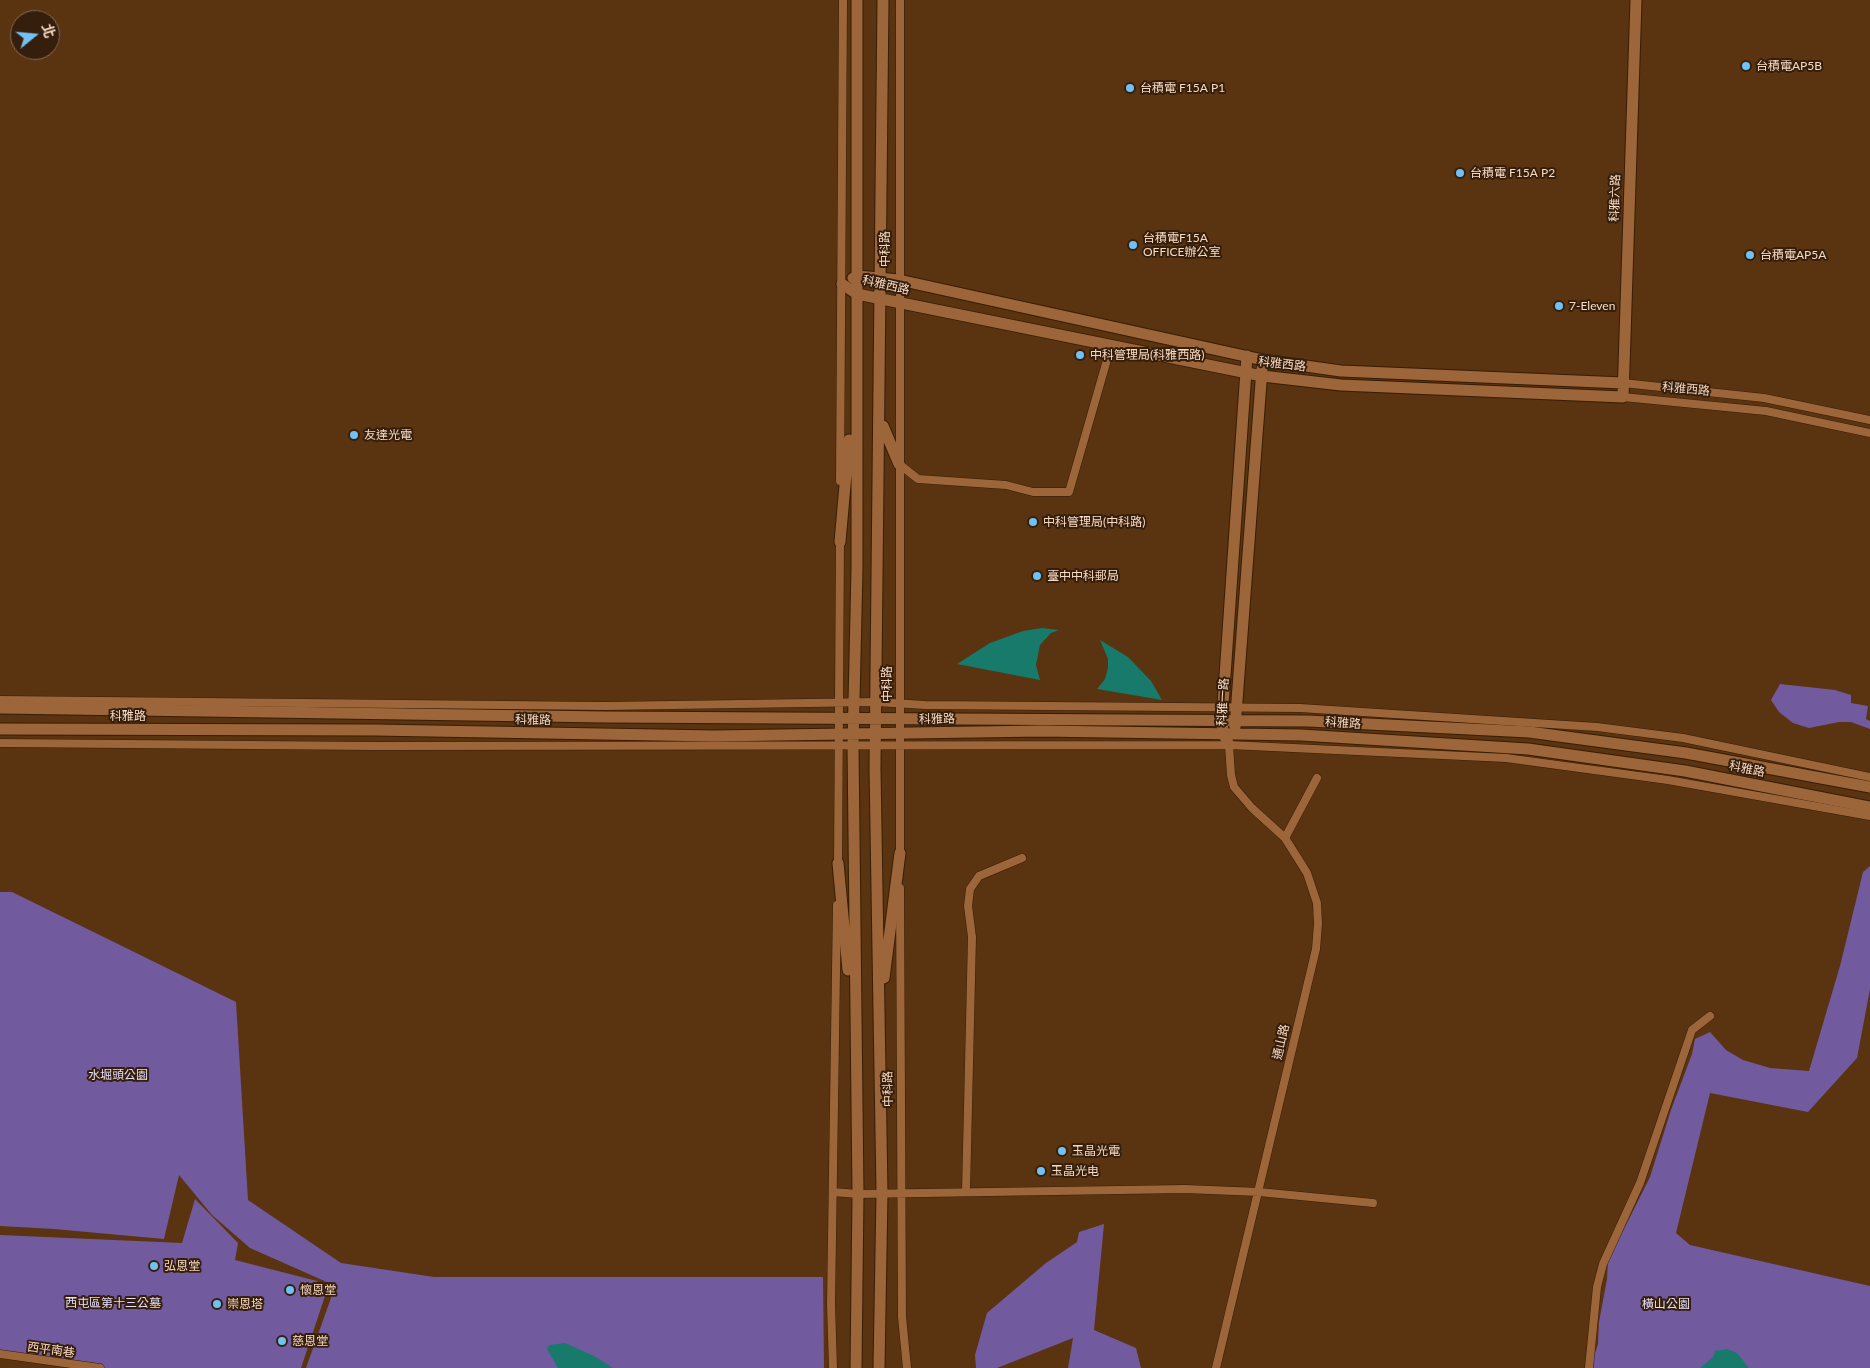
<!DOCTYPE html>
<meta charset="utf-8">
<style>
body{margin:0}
#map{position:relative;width:1870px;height:1368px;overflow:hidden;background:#5a3310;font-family:Lato,"Noto Sans TC",sans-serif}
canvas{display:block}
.north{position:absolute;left:10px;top:10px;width:50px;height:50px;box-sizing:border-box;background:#351f0c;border:1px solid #836a55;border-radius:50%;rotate:73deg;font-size:14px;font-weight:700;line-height:20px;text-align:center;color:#f8dac3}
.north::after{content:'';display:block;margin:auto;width:18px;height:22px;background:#72c1f5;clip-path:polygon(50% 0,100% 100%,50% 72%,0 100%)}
</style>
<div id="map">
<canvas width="1870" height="1368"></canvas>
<div class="north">北</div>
</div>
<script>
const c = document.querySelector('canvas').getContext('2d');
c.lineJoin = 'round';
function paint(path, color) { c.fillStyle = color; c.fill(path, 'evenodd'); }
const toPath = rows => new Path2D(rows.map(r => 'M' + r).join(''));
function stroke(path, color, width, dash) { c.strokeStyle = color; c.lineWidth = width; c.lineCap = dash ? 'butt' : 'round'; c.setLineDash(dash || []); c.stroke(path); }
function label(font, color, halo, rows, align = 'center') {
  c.font = font + ' Lato,"Noto Sans TC",sans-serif'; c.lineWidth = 4; c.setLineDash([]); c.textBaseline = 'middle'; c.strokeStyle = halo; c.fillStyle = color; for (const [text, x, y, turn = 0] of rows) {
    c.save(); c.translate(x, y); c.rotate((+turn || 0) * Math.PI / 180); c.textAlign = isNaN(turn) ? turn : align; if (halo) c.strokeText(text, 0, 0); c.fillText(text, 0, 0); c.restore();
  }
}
const green = toPath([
 [1780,684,1835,690,1851,695,1851,703,1868,706,1866,719,1870,721,1870,729,1851,722,1839,722,1809,728,1793,723,1779,712,1771,700],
 [1870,866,1870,989,1857,1058,1808,1112,1710,1093,1676,1233,1690,1245,1870,1286,1870,1368,1590,1368,1598,1344,1599,1322,1607,1279,1608,1261,1650,1177,1671,1110,1692,1054,1695,1039,1710,1032,1726,1050,1743,1060,1770,1068,1809,1071,1840,966,1863,872],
 [0,892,12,892,236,1002,248,1200,341,1263,434,1277,823,1277,824,1368,306,1368,331,1298,329,1283,250,1248,212,1215,179,1175,164,1239,54,1229,0,1226],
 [195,1199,238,1243,235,1260,317,1281,327,1290,301,1368,89,1368,90,1363,0,1350,0,1235,182,1243],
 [1104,1224,1094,1330,1136,1348,1141,1368,1068,1368,1073,1338,997,1368,976,1368,975,1355,987,1313,1046,1263,1077,1242,1079,1232]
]);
const water = toPath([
 [1042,628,1059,630,1051,633,1040,645,1036,665,1040,680,957,664,990,643,1023,631],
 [1100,640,1128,657,1151,681,1162,700,1097,689,1105,679,1108,668,1108,659],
 [565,1343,594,1356,613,1368,558,1368,547,1349,549,1345],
 [1727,1349,1737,1353,1749,1368,1700,1368,1713,1357,1715,1351]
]);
const street = toPath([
 [1623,383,1764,398,1870,420],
 [1623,397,1766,411,1870,433],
 [899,464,918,479,1006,485,1033,492,1069,492,1111,346],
 [840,481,843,0],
 [0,700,605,706,877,702,925,705,1300,708,1597,727,1683,738,1870,777],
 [0,743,375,746,1229,745,1506,758,1668,780,1870,816],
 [1285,838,1317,778],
 [900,856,900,0],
 [838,866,840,538],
 [900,888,902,1317,907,1368],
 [966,1191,972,937,968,906,970,889,979,876,1022,858],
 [833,1192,858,1194,1185,1189,1259,1192,1373,1203],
 [0,1354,100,1368],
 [833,1368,831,1304,837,905],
 [1216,1368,1316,949,1318,924,1317,903,1307,873,1285,838,1252,808,1234,787,1231,775,1229,745],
 [1589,1368,1597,1287,1603,1264,1640,1183,1692,1030,1710,1016]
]);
const secondary = toPath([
 [853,278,858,276,899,280,1263,360,1341,371,1623,383],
 [842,284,857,294,1262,376,1341,385,1623,397,1636,0],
 [883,426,899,464],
 [840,542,849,440],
 [0,708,605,717,1308,721,1529,732,1686,753,1870,787],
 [1235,727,1262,369],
 [0,729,375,730,714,736,1042,731,1301,735,1528,749,1685,771,1870,807],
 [1229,745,1223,733,1222,719,1247,356],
 [838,863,848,970],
 [884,978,900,853],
 [856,1368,858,1194,853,745,857,569,857,0],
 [879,1368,882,1193,875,768,883,0]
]);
const markers = [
 [1746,66,5,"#72c1f5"],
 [1130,88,5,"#72c1f5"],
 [1460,173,5,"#72c1f5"],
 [1133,245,5,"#72c1f5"],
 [1750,255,5,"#72c1f5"],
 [1559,306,5,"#72c1f5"],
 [1080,355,5,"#72c1f5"],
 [354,435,5,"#72c1f5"],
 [1033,522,5,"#72c1f5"],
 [1037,576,5,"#72c1f5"],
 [1062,1151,5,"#72c1f5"],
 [1041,1171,5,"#72c1f5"],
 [154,1266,5,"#72c1f5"],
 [290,1290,5,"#72c1f5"],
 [217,1304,5,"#72c1f5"],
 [282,1341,5,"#72c1f5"]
];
const poiNames = [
 ["台積電AP5B",1756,66],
 ["台積電 F15A P1",1140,88],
 ["台積電 F15A P2",1470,173],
 ["台積電F15A",1143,238],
 ["OFFICE辦公室",1143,252],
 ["台積電AP5A",1760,255],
 ["7-Eleven",1569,306],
 ["中科管理局(科雅西路)",1090,355],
 ["友達光電",364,435],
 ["中科管理局(中科路)",1043,522],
 ["臺中中科郵局",1047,576],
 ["玉晶光電",1072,1151],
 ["玉晶光电",1051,1171],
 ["弘恩堂",164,1266],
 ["懷恩堂",300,1290],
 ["崇恩塔",227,1304],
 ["慈恩堂",292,1341]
];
const streetNames = [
 ["科雅六路",1615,198,-88],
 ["中科路",885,249,-90],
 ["科雅西路",886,285,13],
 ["科雅西路",1282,364,7],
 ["科雅西路",1686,389,5],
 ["中科路",887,684,-90],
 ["科雅一路",1223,702,-87],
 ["科雅路",128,716],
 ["科雅路",937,719,-1],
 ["科雅路",533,720,1],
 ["科雅路",1343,723,4],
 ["科雅路",1747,769,11],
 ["通山路",1281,1042,-77],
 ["中科路",888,1089,-91],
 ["西平南巷",51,1350,8]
];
const parkNames = [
 ["水堀頭公園",118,1075],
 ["西屯區第十三公墓",113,1303],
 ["橫山公園",1666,1304]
];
paint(green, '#725a9f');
paint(water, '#177a6b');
stroke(street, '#381d05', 9);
stroke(secondary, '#381d05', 13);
stroke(street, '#9c663a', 8);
stroke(secondary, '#9c663a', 11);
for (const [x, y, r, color] of markers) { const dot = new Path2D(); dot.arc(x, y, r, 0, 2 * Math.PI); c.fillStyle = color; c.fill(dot); stroke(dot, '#351f0c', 2); }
label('12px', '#f8dac3', '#351f0c', poiNames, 'left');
label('12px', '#f8dac3', '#351f0c', streetNames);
label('12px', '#e6dff9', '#351f0c', parkNames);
</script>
